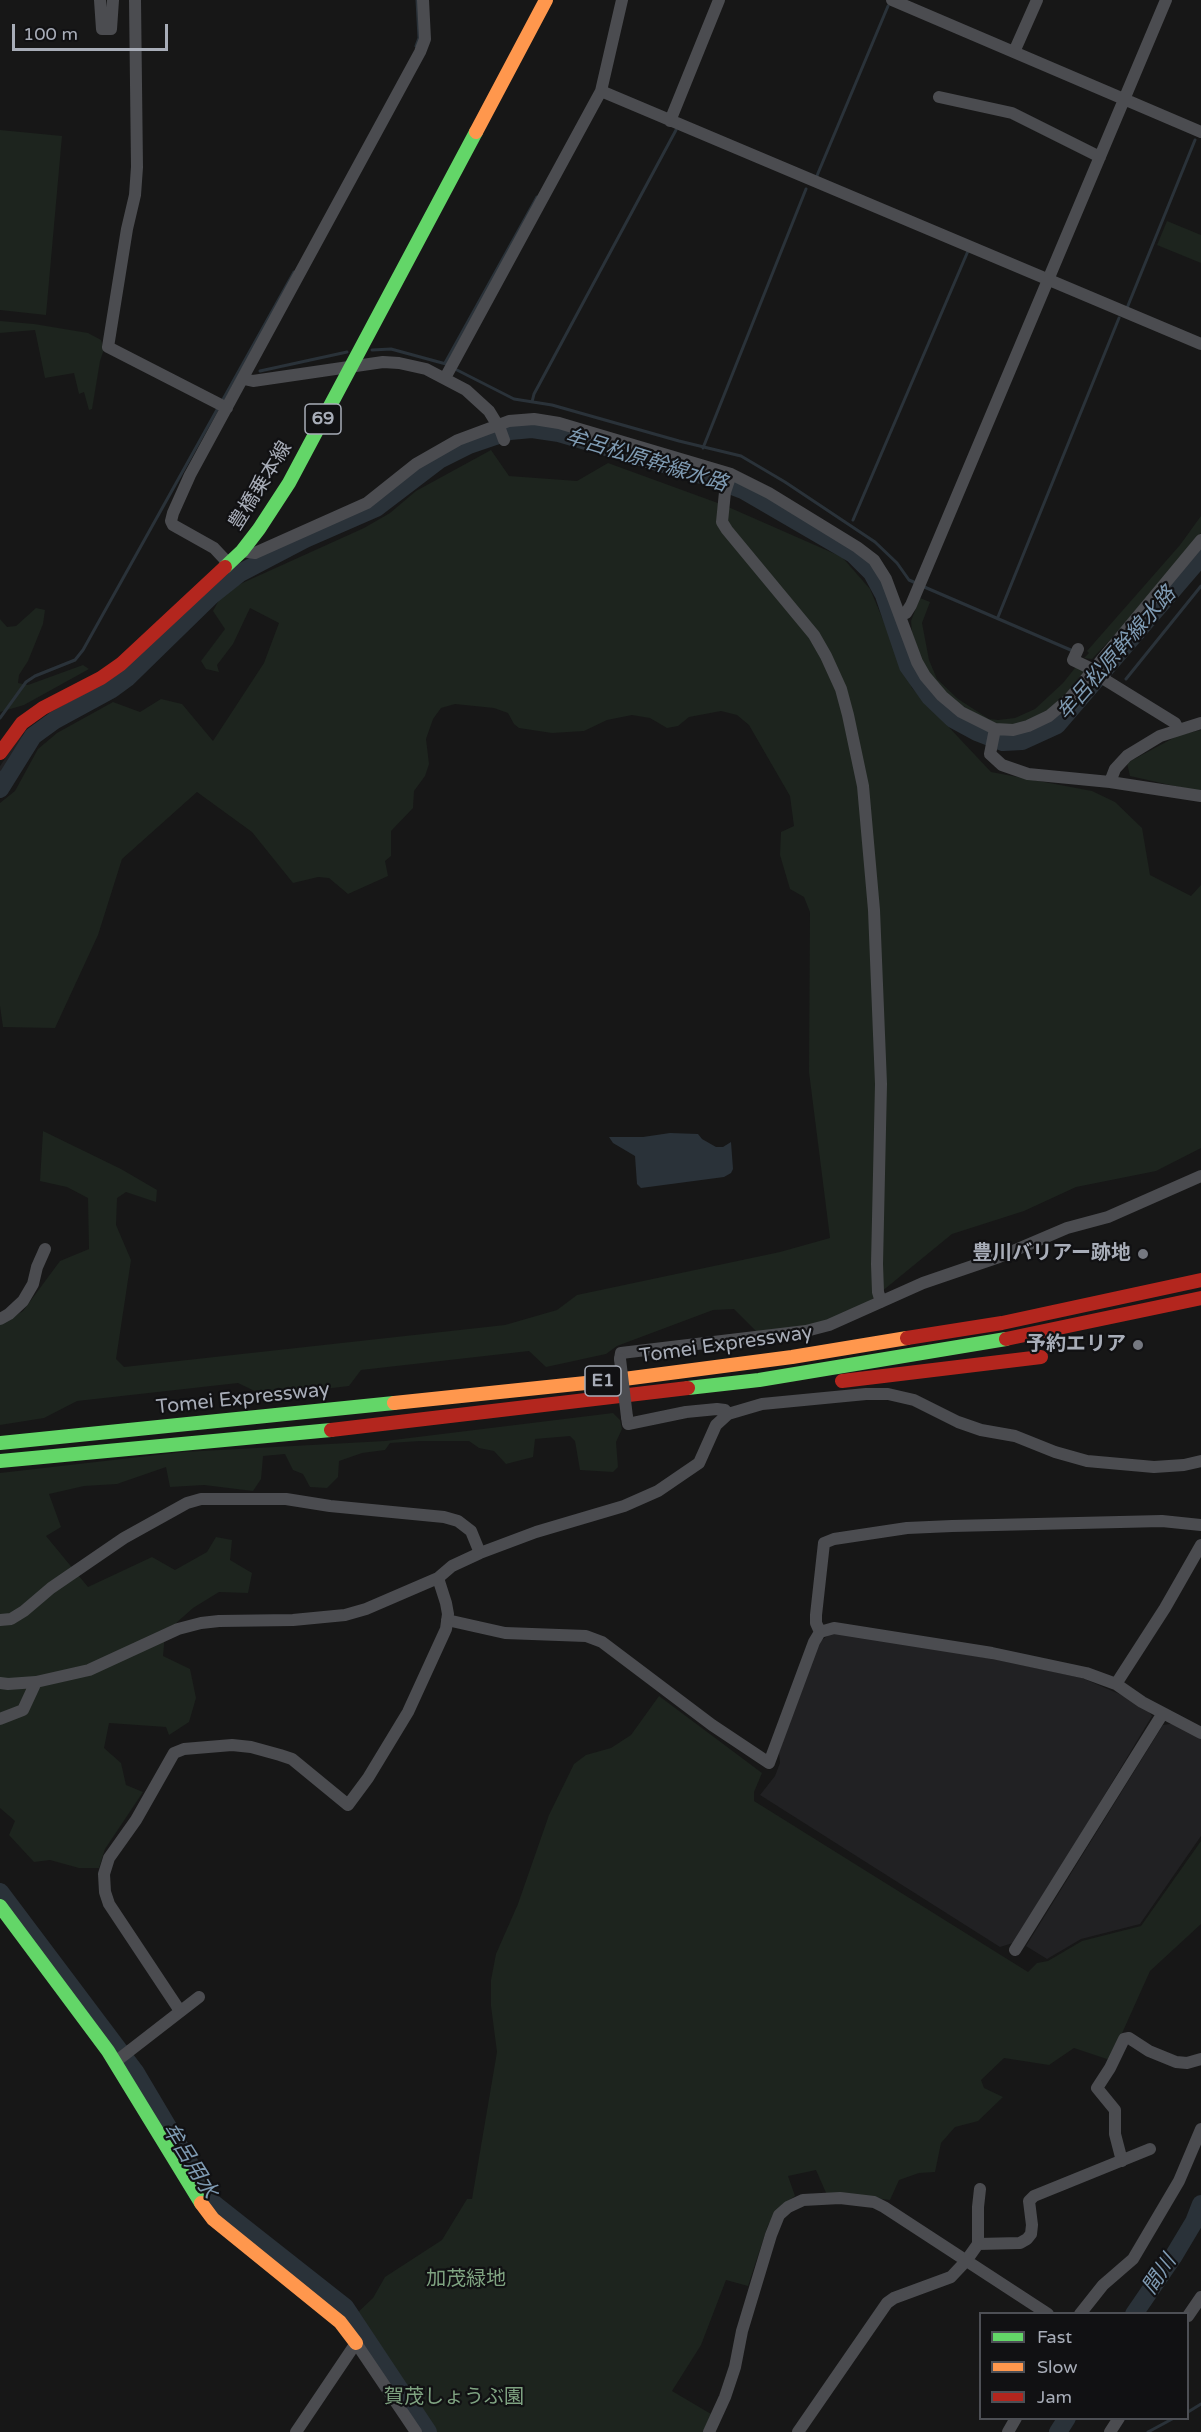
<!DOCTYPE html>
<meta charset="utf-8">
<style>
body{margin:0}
#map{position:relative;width:1201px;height:2432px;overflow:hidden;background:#171717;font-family:"Varela Round",sans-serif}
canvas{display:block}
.legend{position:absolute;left:979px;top:2312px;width:210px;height:108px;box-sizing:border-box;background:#111113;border:2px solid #4d4f55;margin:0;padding:8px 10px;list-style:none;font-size:18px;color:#a8adb8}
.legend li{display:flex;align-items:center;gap:12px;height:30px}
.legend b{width:30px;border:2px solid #4d4f55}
.scale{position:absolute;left:12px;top:24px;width:156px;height:27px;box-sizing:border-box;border:3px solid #a8adb8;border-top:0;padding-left:8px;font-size:18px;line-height:21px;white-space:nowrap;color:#a8adb8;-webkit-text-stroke:4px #111113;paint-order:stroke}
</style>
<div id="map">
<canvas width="1201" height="2432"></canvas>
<ul class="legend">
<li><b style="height:8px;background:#63d668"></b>Fast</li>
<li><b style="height:8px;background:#ff974d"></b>Slow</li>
<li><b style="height:8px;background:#b3261e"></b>Jam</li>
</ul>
<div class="scale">100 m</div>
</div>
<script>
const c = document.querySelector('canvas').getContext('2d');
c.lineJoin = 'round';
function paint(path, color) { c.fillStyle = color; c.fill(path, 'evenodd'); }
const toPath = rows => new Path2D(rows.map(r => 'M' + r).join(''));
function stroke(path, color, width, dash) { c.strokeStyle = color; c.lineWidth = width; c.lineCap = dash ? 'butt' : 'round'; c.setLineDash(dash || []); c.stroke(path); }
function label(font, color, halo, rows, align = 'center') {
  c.font = font + ' "Varela Round","Noto Sans JP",sans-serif'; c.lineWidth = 4.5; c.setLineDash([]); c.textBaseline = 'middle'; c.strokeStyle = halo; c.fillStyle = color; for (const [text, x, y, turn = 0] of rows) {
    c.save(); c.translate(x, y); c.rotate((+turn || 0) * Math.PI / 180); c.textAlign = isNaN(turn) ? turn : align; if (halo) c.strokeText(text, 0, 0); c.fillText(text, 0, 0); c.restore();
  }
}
const built = toPath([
 [36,729,26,743,34,748,9,791,0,798,0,766,20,737],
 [833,1632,993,1659,1082,1678,1131,1699,1147,1709,1152,1716,1016,1942,1000,1947,760,1795,775,1776,780,1763,779,1752,819,1642],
 [1176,1723,1201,1738,1201,1836,1140,1924,1081,1939,1047,1959,1026,1946,1163,1725]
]);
const green = toPath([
 [0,130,62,136,46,315,0,310],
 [1167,221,1201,235,1201,263,1157,245],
 [0,321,34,324,88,333,101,340,104,349,100,361,92,409,89,410,84,392,79,394,74,373,45,378,35,330,0,333],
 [491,450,509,476,577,481,608,463,726,506,842,557,870,589,912,688,991,772,1092,791,1115,802,1142,828,1150,875,1191,896,1201,885,1201,1148,1156,1171,1076,1187,1024,1211,952,1234,864,1306,821,1324,760,1335,734,1309,713,1310,617,1346,606,1354,546,1367,529,1351,361,1370,349,1386,265,1396,238,1383,77,1401,44,1418,0,1425,0,1325,23,1311,60,1261,89,1249,88,1198,67,1187,40,1181,43,1131,121,1169,157,1190,156,1202,126,1192,117,1198,116,1225,131,1260,116,1359,124,1367,505,1325,557,1310,577,1295,780,1252,830,1238,809,1072,810,912,804,897,790,889,780,855,781,832,794,826,790,796,749,725,737,715,721,711,689,717,678,726,667,728,650,718,632,715,607,720,584,731,552,733,519,728,514,724,508,713,494,708,455,704,441,708,433,719,426,739,429,764,425,776,414,791,413,808,391,831,391,856,385,861,388,876,348,894,329,878,318,877,293,883,252,832,197,792,122,859,98,935,55,1028,3,1027,0,1006,0,803,15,791,38,749,57,733,113,702,140,712,161,699,182,704,213,741,264,663,279,623,250,608,233,644,217,665,219,672,206,669,201,661,225,629,213,611,219,600,238,585,364,528,390,513,416,491],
 [1201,516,1201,533,1141,607,1092,659,1084,658,1089,653,1087,651,1180,545],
 [920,598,930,602,922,623,929,660,937,679,958,699,989,719,998,720,1015,718,1035,709,1063,683,1075,668,1080,667,1086,672,1066,695,1045,712,1019,726,996,725,954,701,925,669,912,633,911,621],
 [36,608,45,610,43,624,28,661,19,675,18,683,28,685,83,665,89,669,24,705,0,712,0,619,7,627,16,626],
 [1201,730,1201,792,1130,776,1127,763,1179,735],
 [613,1413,620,1420,622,1429,616,1442,618,1467,613,1472,580,1470,575,1441,570,1436,535,1439,533,1457,506,1464,494,1451,479,1448,469,1441,420,1441,390,1443,385,1450,362,1453,339,1461,338,1477,327,1488,310,1487,303,1474,293,1470,285,1454,263,1456,261,1479,253,1491,204,1485,170,1487,166,1467,117,1484,84,1486,49,1494,61,1527,46,1536,88,1587,152,1557,175,1570,207,1552,216,1537,232,1540,230,1560,252,1573,248,1593,219,1592,193,1608,165,1633,163,1656,190,1669,196,1698,189,1722,169,1735,166,1727,109,1723,104,1748,121,1763,126,1785,143,1792,105,1849,99,1868,79,1868,50,1860,34,1862,9,1835,15,1821,0,1808,0,1473,183,1452,385,1441],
 [659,1696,762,1773,754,1792,754,1801,1028,1972,1037,1963,1048,1961,1082,1941,1141,1926,1201,1841,1201,1924,1150,1971,1110,2060,1074,2048,1049,2065,1004,2058,981,2080,984,2088,1003,2097,978,2121,955,2127,941,2143,935,2172,919,2173,899,2180,890,2200,859,2196,827,2195,816,2170,788,2176,795,2196,783,2204,768,2225,748,2286,726,2280,701,2345,672,2391,711,2414,703,2432,435,2432,354,2316,373,2298,385,2277,442,2240,467,2199,472,2199,497,2052,491,2006,491,1980,496,1954,518,1904,549,1815,574,1764,586,1755,611,1748,631,1735]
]);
const water = toPath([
 [670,1133,698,1134,702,1139,716,1147,723,1147,731,1142,733,1169,731,1173,724,1177,641,1188,637,1184,635,1156,613,1143,609,1137,643,1137]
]);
const stream = toPath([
 [416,46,419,38,417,0],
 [816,178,888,6],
 [1127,308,1195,140],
 [372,350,391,349,446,364],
 [445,363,537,197],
 [457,370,514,399,552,405,679,441,741,456,785,482,875,542,897,563,909,580,916,583],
 [260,371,347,352],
 [532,402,534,394,676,130],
 [221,403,294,272],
 [703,448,806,189],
 [853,520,968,251],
 [922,586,1073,651],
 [998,617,1119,318],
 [1126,679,1201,586],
 [0,718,26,682,35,676,75,660,83,650,218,408],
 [0,772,8,776],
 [1188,2412,1201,2404],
 [1148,2432,1174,2418]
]);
const river = toPath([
 [0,789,33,736,55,720,112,689,127,678,211,596,240,573,305,539,376,508,439,460,469,445,510,431,532,429,559,433,712,478,743,490,853,554,872,573,884,595,908,666,930,697,953,719,977,732,1003,742,1022,741,1057,725,1201,557],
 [0,1892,136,2073,213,2203,345,2307,428,2432],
 [1134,2314,1173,2257,1194,2222,1201,2204],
 [1058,2432,1067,2418]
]);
const street = toPath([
 [100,0,102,29,111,29,113,0],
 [135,0,137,167,135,195,127,229,108,347,227,408],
 [892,0,1201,132],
 [1014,52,1037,0],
 [601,91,1201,344],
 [939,97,1012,113,1100,157],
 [670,121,719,0],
 [445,378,601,91,622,0],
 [244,379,253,381,383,362,399,363,426,369,466,390,489,411,500,429,504,440],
 [731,474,725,492,722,522,727,530,814,635,826,656,841,689,848,715,863,786,874,910,881,1084,877,1264,878,1292,881,1302],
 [242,551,255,553,367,503,416,464,458,440,509,421,534,419,559,423,731,474,769,493,857,547,874,560,886,579,917,662,925,676,942,696,961,712,995,729,1013,730,1028,726,1049,716,1069,699,1201,540],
 [229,564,214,548,173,525,171,521,173,513,190,475,420,52,425,39,423,0],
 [900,615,906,613,911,605,1166,0],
 [1078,649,1073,660,1096,671,1107,681,1175,723,1178,729],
 [995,729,990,754,1002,765,1028,774,1110,782,1201,796],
 [1110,782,1115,769,1127,756,1160,736,1201,723],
 [0,1319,9,1314,23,1301,33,1284,37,1267,45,1249],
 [620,1359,621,1353,806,1331,829,1325,923,1283,999,1257,1067,1228,1108,1217,1201,1176],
 [627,1417,628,1424,686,1412,717,1409,725,1410,728,1414],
 [0,1620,11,1619,24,1611,51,1588,124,1538,187,1503,201,1499,286,1499,330,1506,444,1517,458,1521,471,1531,480,1553],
 [447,1620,505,1633,586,1636,602,1642,712,1725,769,1763,814,1642,820,1632,834,1628,992,1653,1086,1673,1116,1684,1142,1702,1201,1733],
 [820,1632,816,1623,816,1615,824,1543,834,1539,907,1528,952,1526,1162,1521,1201,1525],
 [0,1683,8,1684,36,1682,89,1670,178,1629,201,1623,219,1621,293,1620,345,1615,366,1609,438,1578],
 [1116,1684,1165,1608,1201,1545],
 [0,1719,23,1710,36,1682],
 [1015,1950,1163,1713],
 [180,2011,109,1904,105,1892,104,1874,109,1858,136,1820,174,1753,184,1749,232,1745,251,1747,280,1755,292,1759,348,1805,368,1778,408,1712,446,1629,448,1614,446,1603,438,1578,452,1566,480,1553,536,1532,624,1506,658,1491,699,1463,716,1425,728,1414,762,1404,866,1394,888,1394,914,1400,958,1422,981,1430,1015,1436,1055,1452,1087,1461,1154,1467,1184,1465,1201,1461],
 [119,2059,199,1997],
 [1122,2161,1115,2134,1115,2110,1097,2088,1110,2068,1124,2039,1129,2038,1149,2051,1176,2062,1187,2063,1201,2059],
 [978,2244,1020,2243,1027,2239,1031,2234,1032,2225,1029,2201,1034,2196,1150,2149],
 [1080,2314,1103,2285,1133,2259,1179,2181,1201,2129],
 [1188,2316,1201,2297],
 [296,2432,356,2343,416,2432],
 [709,2432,725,2397,735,2367,742,2331,771,2235,779,2215,788,2207,803,2200,840,2198,874,2202,884,2207,1048,2314],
 [798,2432,887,2303,894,2298,951,2277,966,2261,978,2244,978,2207,980,2189],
 [1008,2432,1016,2418],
 [1110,2432,1119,2418]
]);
const fast = toPath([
 [225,567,242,551,259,529,289,483,476,132],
 [688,1388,759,1380,1006,1339],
 [0,1443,394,1403],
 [0,1461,331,1430],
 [0,1906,108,2051,201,2203]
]);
const slow = toPath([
 [476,132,546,0],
 [394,1403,624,1379,792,1357,907,1338],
 [201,2203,213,2219,340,2322,356,2343]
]);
const jam = toPath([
 [0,753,22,723,43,708,101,678,121,664,225,567],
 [907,1338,1002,1323,1201,1280],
 [1006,1339,1201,1298],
 [842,1381,1041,1357],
 [331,1430,688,1388]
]);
const streetBridge = toPath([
 [620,1359,627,1417]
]);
const markers = [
 [1143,1254,6,"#757880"],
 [1138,1345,6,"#757880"]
];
const shields = [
 [323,419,36],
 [603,1381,36]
];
const shieldNames = [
 ["69",323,419],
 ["E1",603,1381]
];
const streetNames = [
 ["豊橋乗本線",261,486,-58],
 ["Tomei Expressway",726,1345,-8],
 ["Tomei Expressway",243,1399,-6]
];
const poiNames = [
 ["豊川バリアー跡地",1131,1254],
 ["予約エリア",1126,1345]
];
const parkNames = [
 ["加茂緑地",466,2280],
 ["賀茂しょうぶ園",454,2398]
];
const waterNames = [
 ["牟呂松原幹線水路",646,461,17],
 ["牟呂松原幹線水路",1117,654,-49],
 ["牟呂用水",189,2161,58],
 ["間川",1160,2275,-56]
];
paint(built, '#212123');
paint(green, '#1d241e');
paint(water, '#2a3239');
stroke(stream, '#2a3239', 3);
stroke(river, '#2a3239', 18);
stroke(street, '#4b4c50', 12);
stroke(fast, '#63d668', 14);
stroke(slow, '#ff974d', 14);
stroke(jam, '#b3261e', 14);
stroke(streetBridge, '#4b4c50', 12);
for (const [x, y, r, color] of markers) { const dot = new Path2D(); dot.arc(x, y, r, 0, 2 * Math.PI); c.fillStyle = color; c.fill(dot); stroke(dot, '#111113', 2); }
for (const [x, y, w] of shields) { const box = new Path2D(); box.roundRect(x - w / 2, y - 15, w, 30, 4.5); c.fillStyle = '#111113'; c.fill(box); stroke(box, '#a8adb8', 1.5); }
label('bold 18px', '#a8adb8', null, shieldNames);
label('20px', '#a8adb8', '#111113', streetNames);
label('bold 20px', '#a8adb8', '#111113', poiNames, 'right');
label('20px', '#7fa381', '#111113', parkNames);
label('italic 21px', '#7f9bb3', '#111113', waterNames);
</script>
